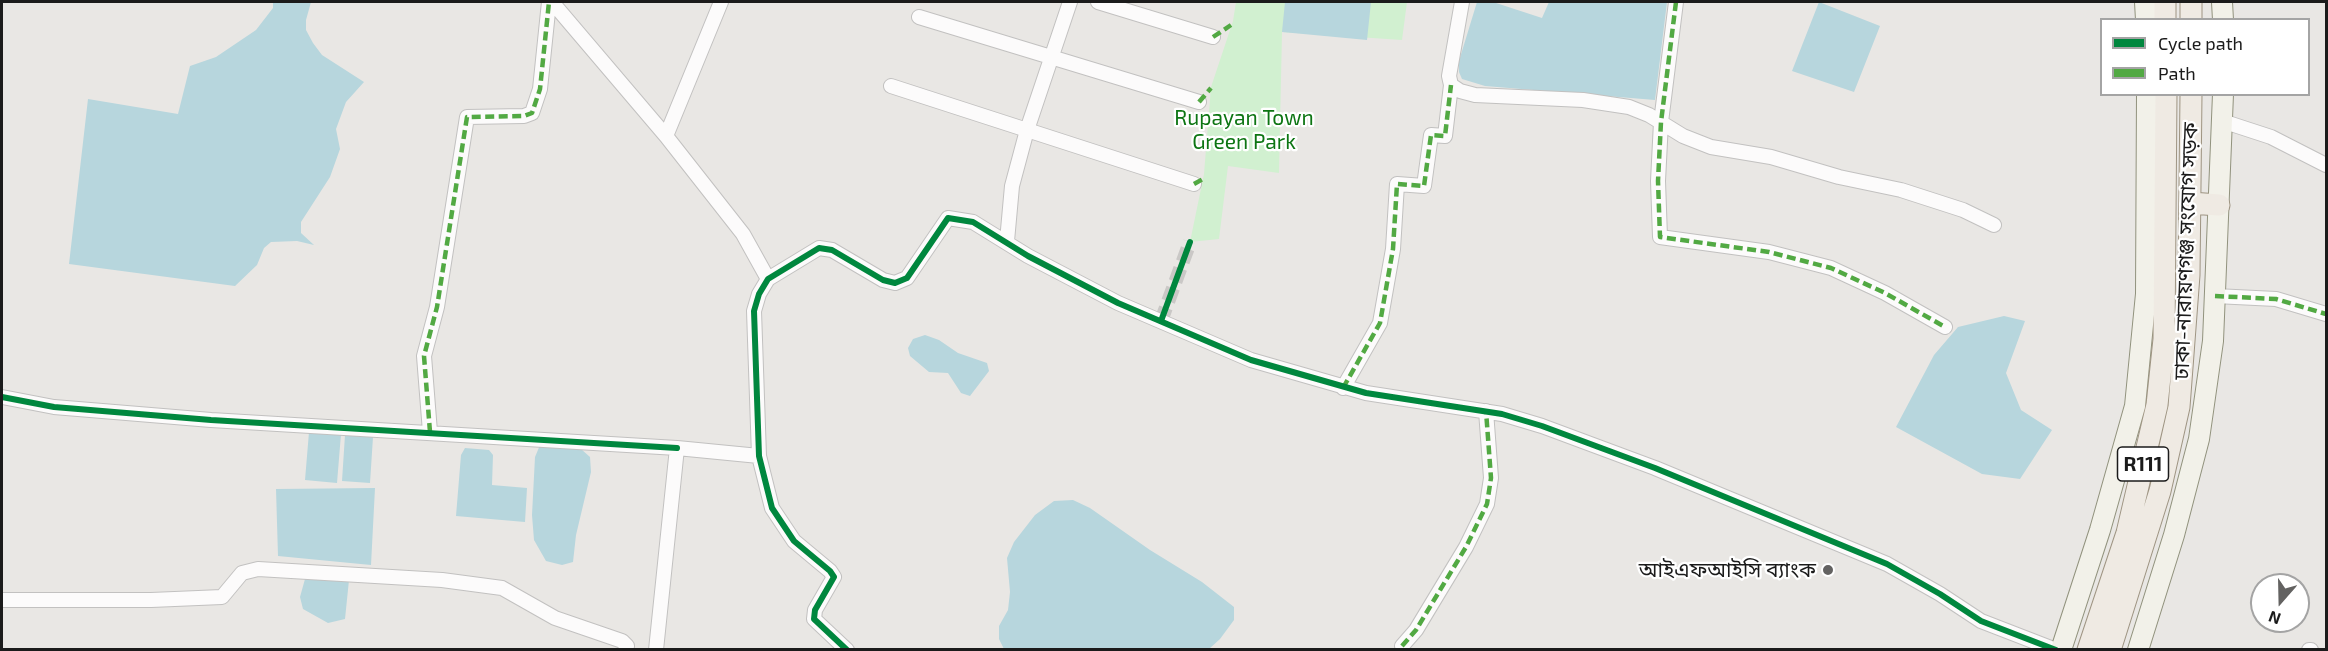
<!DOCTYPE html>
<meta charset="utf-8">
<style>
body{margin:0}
#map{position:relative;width:2328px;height:651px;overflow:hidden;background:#e9e7e4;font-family:"Exo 2",sans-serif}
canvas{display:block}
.frame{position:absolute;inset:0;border:3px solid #1b1b1b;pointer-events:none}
.legend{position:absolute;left:2100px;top:18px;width:210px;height:78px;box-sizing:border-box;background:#fff;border:2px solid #a4a4a4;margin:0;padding:8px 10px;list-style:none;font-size:18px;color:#1b1b1b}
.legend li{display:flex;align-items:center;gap:12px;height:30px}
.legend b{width:30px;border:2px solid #a4a4a4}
.north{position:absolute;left:2250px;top:573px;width:60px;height:60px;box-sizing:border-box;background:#fff;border:2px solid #a4a4a4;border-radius:50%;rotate:200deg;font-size:16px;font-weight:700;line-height:24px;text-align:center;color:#1b1b1b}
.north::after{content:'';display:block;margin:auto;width:21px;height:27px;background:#636261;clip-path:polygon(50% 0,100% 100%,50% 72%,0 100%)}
</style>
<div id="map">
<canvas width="2328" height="651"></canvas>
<div class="frame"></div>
<ul class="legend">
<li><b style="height:8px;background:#00873e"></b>Cycle path</li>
<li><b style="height:8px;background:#52a943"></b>Path</li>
</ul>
<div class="north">N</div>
</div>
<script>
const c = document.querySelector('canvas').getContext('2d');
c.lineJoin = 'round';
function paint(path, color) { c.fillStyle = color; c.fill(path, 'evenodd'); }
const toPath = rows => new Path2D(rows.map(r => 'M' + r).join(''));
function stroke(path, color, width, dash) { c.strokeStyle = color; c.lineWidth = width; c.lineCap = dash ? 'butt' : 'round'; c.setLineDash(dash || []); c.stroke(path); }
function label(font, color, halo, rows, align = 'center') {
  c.font = font + ' "Exo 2","Noto Sans Bengali",sans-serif'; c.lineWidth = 4.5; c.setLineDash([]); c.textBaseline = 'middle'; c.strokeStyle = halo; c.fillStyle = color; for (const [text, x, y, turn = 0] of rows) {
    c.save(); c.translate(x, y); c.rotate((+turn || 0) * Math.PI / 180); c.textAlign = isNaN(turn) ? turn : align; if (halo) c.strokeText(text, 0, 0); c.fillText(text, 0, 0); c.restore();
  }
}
const park = toPath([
 [1236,2,1407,2,1402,40,1282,32,1279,173,1228,166,1219,239,1190,242,1204,174,1211,87,1233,21]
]);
const water = toPath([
 [273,2,311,2,306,20,306,30,313,43,322,55,364,82,346,102,336,129,340,149,330,177,301,222,301,233,314,245,297,241,271,242,264,248,257,265,235,286,69,264,88,99,178,114,190,66,216,57,256,30,273,8],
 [1285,2,1371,2,1367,40,1282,32],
 [1477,2,1493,2,1542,18,1549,2,1667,2,1655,100,1485,86,1462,79,1459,72,1459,61],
 [1819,2,1880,26,1854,92,1792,71],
 [2004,316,2025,321,2006,373,2021,410,2052,430,2020,479,1982,474,1896,427,1934,355,1958,327],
 [925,335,939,340,958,353,987,363,989,371,970,396,961,393,948,373,929,372,910,356,908,348,913,339],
 [309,432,341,434,337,483,305,480],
 [345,435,373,437,370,483,342,481],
 [540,445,581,449,590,457,591,472,576,535,573,562,562,565,546,561,534,540,532,515,535,457],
 [465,448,489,450,493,455,492,485,527,488,525,522,456,516,461,455],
 [375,488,371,565,278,556,276,489],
 [1073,500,1090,508,1150,550,1202,582,1234,607,1234,620,1220,639,1209,649,1004,649,999,639,999,626,1008,610,1010,592,1007,558,1014,542,1035,515,1054,501],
 [309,577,349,580,345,619,328,623,303,609,300,597,305,579]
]);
const streetTunnel = toPath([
 [1161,321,1190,242]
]);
const street = toPath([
 [552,2,666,136,743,234,768,279],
 [1098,2,1213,37],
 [1462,2,1449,76,1451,85,1460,91,1475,95,1583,100,1629,107,1649,115,1683,136,1711,147,1771,157,1839,177,1901,190,1963,210,1994,225],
 [1676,2,1661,122,1658,181,1660,237,1769,252,1831,268,1885,293,1945,327],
 [919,17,1199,102],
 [891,86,1194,184],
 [2222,121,2271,137,2326,165],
 [666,136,721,2],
 [1007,241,1012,186,1027,130,1070,2],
 [2215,296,2276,299,2326,314],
 [1343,388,1380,323,1393,249,1397,184,1424,186,1431,135,1445,136,1451,85],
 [2,397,54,407,211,420,677,448],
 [430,432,424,356,437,307,467,117,524,116,532,113,540,89,549,2],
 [2,600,151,600,222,597,242,573,258,569,442,580,502,588,555,618,622,641,627,646,626,650],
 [1402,646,1416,630,1466,547,1487,504,1491,478,1486,411],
 [656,650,677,448,759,456],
 [847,650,814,619,815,610,834,577,830,571,794,541,772,508,759,456,754,311,759,294,768,279,819,248,832,250,883,280,895,283,907,278,948,218,973,222,1028,256,1118,303,1251,360,1366,393,1502,414,1542,426,1655,468,1887,564,1940,594,1981,621,2056,650],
 [2309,650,2311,650]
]);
const secondary = toPath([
 [2145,2,2146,20],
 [2222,2,2223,20],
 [2061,650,2100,530,2135,406,2146,294,2147,94],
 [2138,650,2174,535,2199,439,2213,341,2223,94]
]);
const primary = toPath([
 [2165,2,2165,20],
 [2191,2,2191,20],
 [2190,203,2219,205],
 [2088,650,2127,533,2157,405,2164,339,2166,94],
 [2110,650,2160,491,2179,407,2189,275,2191,94]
]);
const quiet = toPath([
 [1676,2,1661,122,1658,181,1660,237,1769,252,1831,268,1885,293,1945,327],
 [1213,37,1231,25],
 [1199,102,1211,88],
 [1194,184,1203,179],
 [2215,296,2276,299,2326,314],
 [1343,388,1380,323,1393,249,1397,184,1424,186,1431,135,1445,136,1451,85],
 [430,432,424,356,437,307,467,117,524,116,532,113,540,89,549,2],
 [1402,646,1416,630,1466,547,1487,504,1491,478,1486,411]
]);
const cycleway = toPath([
 [1161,321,1190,242],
 [2,397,54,407,211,420,677,448],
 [847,650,814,619,815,610,834,577,830,571,794,541,772,508,759,456,754,311,759,294,768,279,819,248,832,250,883,280,895,283,907,278,948,218,973,222,1028,256,1118,303,1251,360,1366,393,1502,414,1542,426,1655,468,1887,564,1940,594,1981,621,2056,650]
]);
const markers = [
 [1828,570,6,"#636261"]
];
const shields = [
 [2143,464,51]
];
const shieldNames = [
 ["R111",2143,464]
];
const parkNames = [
 ["Rupayan Town",1244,118],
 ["Green Park",1244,142]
];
const streetNames = [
 ["ঢাকা-নারায়ণগঞ্জ সংযোগ সড়ক",2186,251,-88]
];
const poiNames = [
 ["আইএফআইসি ব্যাংক",1816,570]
];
paint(park, '#d1f0d0');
paint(water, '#b7d6dd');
stroke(streetTunnel, '#cac8c6', 14, [14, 7]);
stroke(street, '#c2c1c0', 16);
stroke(secondary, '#91927d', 22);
stroke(primary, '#9e9482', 23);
stroke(street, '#fcfbfb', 14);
stroke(secondary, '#f2f1e9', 20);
stroke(primary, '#efeae3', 21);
stroke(quiet, '#52a943', 4.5, [9, 4.5]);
stroke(cycleway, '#00873e', 6);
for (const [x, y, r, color] of markers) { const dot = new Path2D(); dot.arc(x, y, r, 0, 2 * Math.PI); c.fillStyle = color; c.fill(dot); stroke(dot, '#fff', 2); }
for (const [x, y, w] of shields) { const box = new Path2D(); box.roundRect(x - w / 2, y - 17, w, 34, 4.5); c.fillStyle = '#fff'; c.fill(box); stroke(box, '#1b1b1b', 1.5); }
label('bold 20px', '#1b1b1b', null, shieldNames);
label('21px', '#0d7513', '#fff', parkNames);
label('21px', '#1b1b1b', '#fff', streetNames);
label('21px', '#1b1b1b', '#fff', poiNames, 'right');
</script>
